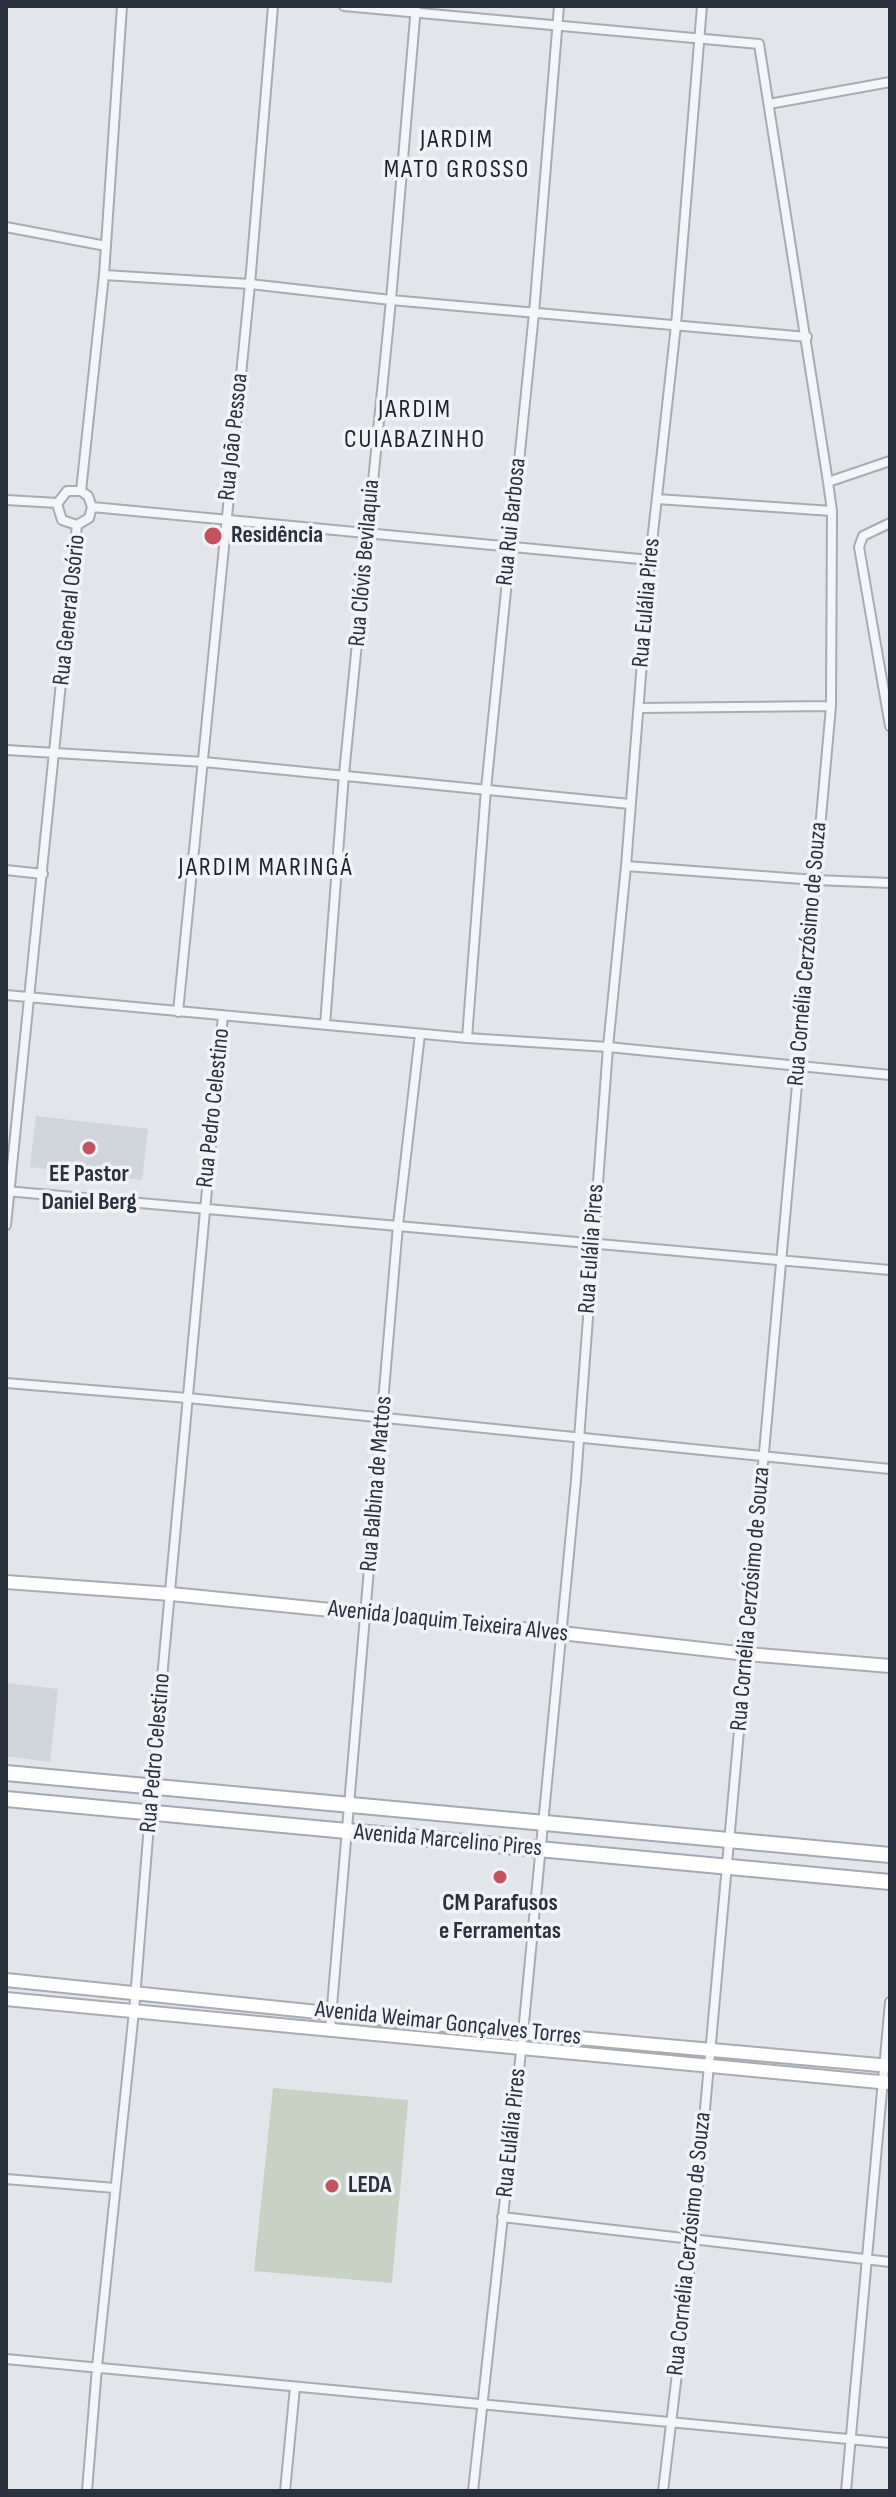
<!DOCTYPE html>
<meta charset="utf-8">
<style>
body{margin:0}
#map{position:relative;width:896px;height:2497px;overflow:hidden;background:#e2e5e9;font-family:"Sofia Sans Condensed",sans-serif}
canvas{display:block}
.frame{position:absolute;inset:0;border:8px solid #2b323f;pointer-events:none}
</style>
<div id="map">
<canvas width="896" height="2497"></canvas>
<div class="frame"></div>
</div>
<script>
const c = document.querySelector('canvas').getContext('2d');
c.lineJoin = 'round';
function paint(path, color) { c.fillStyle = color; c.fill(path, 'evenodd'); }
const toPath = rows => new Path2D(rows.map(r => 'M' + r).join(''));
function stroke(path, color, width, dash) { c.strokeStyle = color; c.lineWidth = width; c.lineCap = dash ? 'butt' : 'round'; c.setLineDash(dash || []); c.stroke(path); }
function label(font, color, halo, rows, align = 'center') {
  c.font = font + ' "Sofia Sans Condensed",sans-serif'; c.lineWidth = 7; c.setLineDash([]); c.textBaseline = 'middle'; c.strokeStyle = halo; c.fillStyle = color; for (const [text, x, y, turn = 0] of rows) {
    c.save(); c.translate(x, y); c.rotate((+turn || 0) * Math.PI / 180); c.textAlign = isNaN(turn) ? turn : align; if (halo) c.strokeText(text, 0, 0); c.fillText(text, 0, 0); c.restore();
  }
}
const built = toPath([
 [36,1116,148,1129,142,1180,30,1167],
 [6,1683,58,1689,50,1762,6,1756]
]);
const green = toPath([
 [273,2088,408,2100,392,2283,254,2271]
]);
const street = toPath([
 [344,6,759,44,828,482,832,511,831,706,709,2065,693,2239,663,2491],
 [769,104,890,82],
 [6,227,106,246],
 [104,275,250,284,391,300,807,337],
 [828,482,890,461],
 [81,491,104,275,122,6],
 [657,499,832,511],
 [6,500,58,503],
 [92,507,650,560],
 [890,523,863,536,859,547,890,726],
 [77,525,62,520,57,504,67,491,81,491],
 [77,525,89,518,92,507,88,496,81,491],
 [639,708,831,706],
 [6,750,204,762,630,804],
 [626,866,816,880,890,883],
 [6,870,43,874],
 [6,995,467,1038,608,1047,890,1075],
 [178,1012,250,284,273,6],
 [325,1025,344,774,391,300,416,6],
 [467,1038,486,789,534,313,559,6],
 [6,1191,890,1270],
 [6,1225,77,525],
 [6,1383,188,1398,890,1469],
 [330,2030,398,1225,420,1034],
 [6,2179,115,2188],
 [502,2217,890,2262],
 [6,2359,890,2443],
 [87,2491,97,2367,134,2011,152,1787,223,1015],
 [285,2491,295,2387],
 [473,2491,523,2033,576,1480,608,1047,626,866,650,560,676,325,702,6],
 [846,2491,890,2002]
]);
const secondary = toPath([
 [6,1582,171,1594,561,1633,747,1654,890,1666],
 [6,1980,523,2033,890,2066],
 [6,1999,890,2083]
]);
const primary = toPath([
 [6,1773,890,1855],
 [6,1799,890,1882]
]);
const markers = [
 [213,536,10,"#c35261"],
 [89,1148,8,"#c35261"],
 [500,1877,8,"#c35261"],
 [332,2186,8,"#c35261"]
];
const streetNames = [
 ["Rua João Pessoa",234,437,-84],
 ["Rua Rui Barbosa",512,522,-84],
 ["Rua Clóvis Bevilaquia",365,563,-85],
 ["Rua Eulália Pires",647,603,-85],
 ["Rua General Osório",70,610,-84],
 ["Rua Cornélia Cerzósimo de Souza",808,954,-85],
 ["Rua Pedro Celestino",214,1108,-84],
 ["Rua Eulália Pires",592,1249,-86],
 ["Rua Balbina de Mattos",377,1484,-85],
 ["Rua Cornélia Cerzósimo de Souza",751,1599,-85],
 ["Avenida Joaquim Teixeira Alves",448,1622,6],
 ["Rua Pedro Celestino",156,1753,-85],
 ["Avenida Marcelino Pires",448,1841,5],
 ["Avenida Weimar Gonçalves Torres",448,2024,6],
 ["Rua Eulália Pires",512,2133,-84],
 ["Rua Cornélia Cerzósimo de Souza",690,2244,-84]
];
const poiNames = [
 ["Residência",231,536],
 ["EE Pastor",89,1175,"center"],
 ["Daniel Berg",89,1203,"center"],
 ["CM Parafusos",500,1904,"center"],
 ["e Ferramentas",500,1932,"center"],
 ["LEDA",348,2186]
];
const neighbourhoodNames = [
 ["JARDIM",457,140],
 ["MATO GROSSO",457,170],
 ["JARDIM",415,410],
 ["CUIABAZINHO",415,440],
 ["JARDIM MARINGÁ",266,868]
];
paint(built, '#d0d4db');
paint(green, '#c7d2c4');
stroke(street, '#a7acb3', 12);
stroke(secondary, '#a7acb3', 16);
stroke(primary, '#a2a9b4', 18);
stroke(street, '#f4f5f8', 8);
stroke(secondary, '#fff', 12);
stroke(primary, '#fff', 14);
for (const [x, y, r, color] of markers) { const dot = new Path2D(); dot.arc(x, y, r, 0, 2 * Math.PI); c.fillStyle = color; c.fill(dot); stroke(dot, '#f1f3f7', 3); }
label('24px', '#2b323f', '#f1f3f7', streetNames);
label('bold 24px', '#2b323f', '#f1f3f7', poiNames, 'left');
c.letterSpacing = '2px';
label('26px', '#1e2430', '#f1f3f7', neighbourhoodNames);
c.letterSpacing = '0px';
</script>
